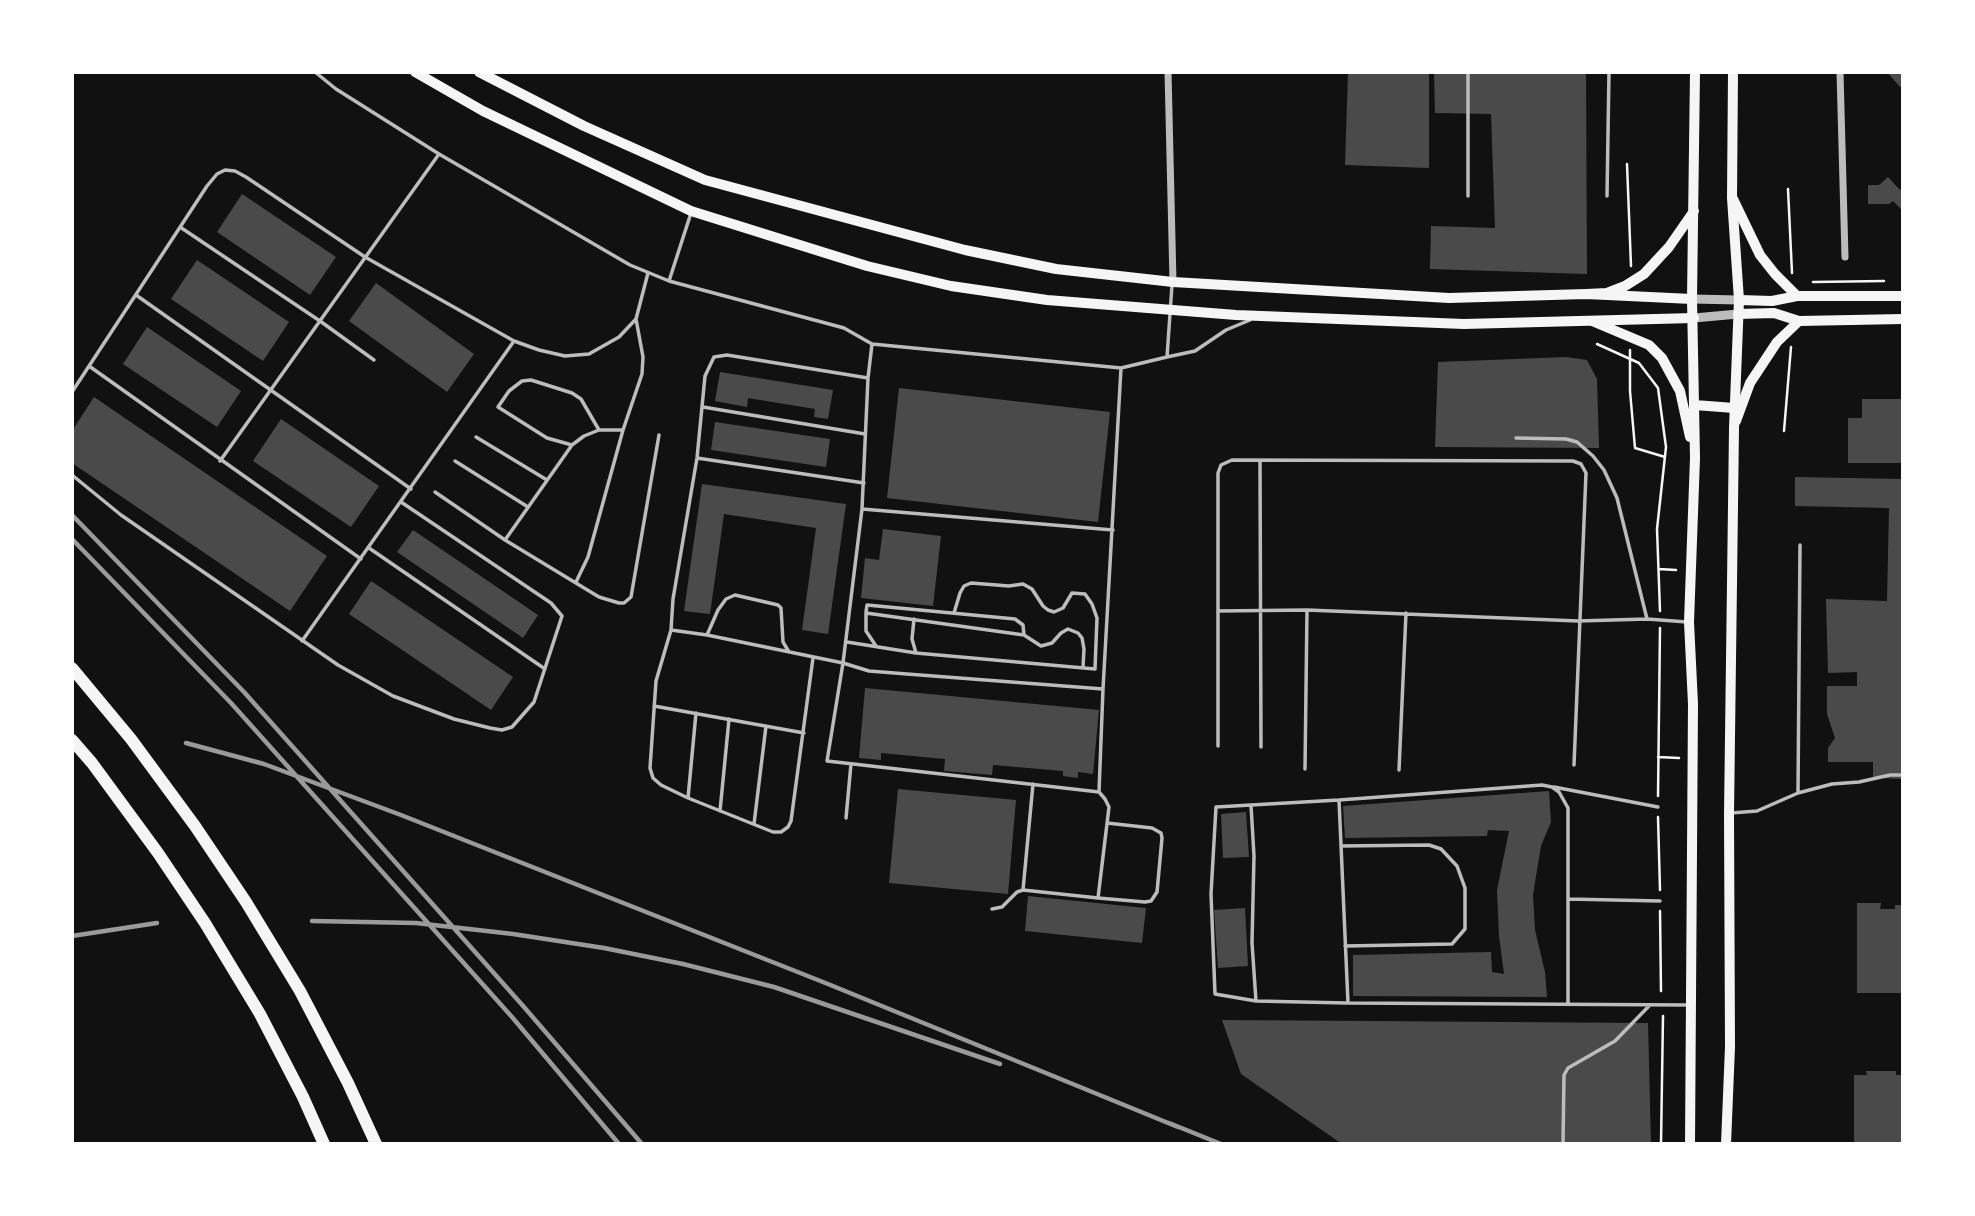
<!DOCTYPE html>
<style>
body{margin:0}
#map{position:relative;width:1975px;height:1216px;overflow:hidden;background:#111;font-family:Karla,sans-serif}
canvas{display:block}
.frame{position:absolute;inset:0;border:74px solid #fff;pointer-events:none}
</style>
<div id="map">
<canvas width="1975" height="1216"></canvas>
<div class="frame"></div>
</div>
<script>
const c = document.querySelector('canvas').getContext('2d');
c.lineJoin = 'round';
function paint(path, color) { c.fillStyle = color; c.fill(path, 'evenodd'); }
const toPath = rows => new Path2D(rows.map(r => 'M' + r).join(''));
function stroke(path, color, width, dash) { c.strokeStyle = color; c.lineWidth = width; c.lineCap = dash ? 'butt' : 'round'; c.setLineDash(dash || []); c.stroke(path); }
const building = toPath([
 [1348,72,1429,72,1429,168,1345,165],
 [1434,72,1586,72,1587,274,1430,269,1431,226,1495,228,1491,114,1435,113],
 [1887,72,1903,72,1903,84,1900,87],
 [1888,177,1900,190,1903,187,1903,211,1893,201,1889,204,1868,204,1868,185,1879,185],
 [242,194,336,257,310,295,217,232],
 [197,260,289,322,263,361,171,299],
 [376,283,474,354,447,392,349,321],
 [147,327,241,391,217,427,123,364],
 [1566,357,1587,360,1597,379,1599,448,1435,447,1438,362],
 [720,372,833,390,828,419,814,417,815,409,748,398,747,407,715,401],
 [899,388,1110,412,1098,522,887,498],
 [94,397,327,556,290,611,72,463,72,431],
 [1862,399,1903,399,1903,463,1848,463,1848,418,1862,418],
 [281,419,379,486,351,527,253,461],
 [715,422,830,439,826,467,711,450],
 [1795,477,1903,479,1903,779,1873,778,1873,762,1828,762,1828,748,1835,738,1827,714,1827,686,1857,686,1857,672,1828,673,1826,599,1887,601,1889,508,1795,506],
 [702,484,846,504,828,634,802,630,816,528,724,514,710,614,684,611],
 [883,529,941,536,933,606,861,598,865,558,879,560],
 [413,530,538,615,523,638,397,552],
 [371,581,513,677,491,710,349,614],
 [865,688,1099,710,1093,774,1078,772,1078,778,1063,776,1063,771,993,765,992,775,944,771,945,759,881,753,881,760,859,758],
 [898,789,1016,800,1008,894,889,883],
 [1549,791,1551,822,1541,846,1533,895,1535,930,1545,972,1547,997,1353,996,1353,955,1491,952,1492,972,1504,974,1499,936,1497,890,1509,831,1488,830,1487,836,1345,838,1343,806],
 [1246,812,1249,857,1223,858,1221,814],
 [1028,896,1146,908,1142,943,1025,931],
 [1857,903,1881,903,1880,909,1895,909,1895,905,1903,905,1903,993,1857,993],
 [1245,908,1248,966,1218,968,1214,910],
 [1222,1020,1648,1023,1651,1144,1342,1144,1241,1074],
 [1866,1071,1896,1071,1896,1075,1903,1075,1903,1144,1854,1144,1854,1075,1867,1075]
]);
const path = toPath([
 [1627,164,1631,266],
 [1788,189,1792,273],
 [1813,282,1884,281],
 [1597,344,1639,363,1658,388,1666,447,1657,529,1660,611],
 [1630,350,1630,391,1635,448,1665,457],
 [1784,431,1791,347],
 [1659,569,1676,570],
 [1658,757,1679,758],
 [1658,796,1660,628],
 [1658,817,1660,890],
 [1660,911,1661,991],
 [1661,1144,1663,1016]
]);
const service = toPath([
 [315,72,336,89,439,154,630,265,669,281,844,328,872,344,1121,368,1167,357,1172,285],
 [1468,72,1468,196],
 [1607,196,1609,72],
 [180,227,320,321,374,360],
 [669,281,691,213],
 [136,295,411,489],
 [872,344,868,378,862,509,843,663,869,671,907,674,1103,689,1121,368],
 [1167,357,1195,351,1226,330,1250,320],
 [89,366,361,559],
 [868,378,727,355,714,357,705,376,697,458,673,599,671,630,707,635,843,663,827,761,1099,792,1103,689],
 [72,392,207,186,217,174,225,170,235,171,246,177,365,257,514,341,539,350,565,356,589,354,619,337,636,319,648,273],
 [703,407,865,434],
 [623,430,599,430,584,436,572,445,505,540,599,597,619,603,624,603,631,597,659,435],
 [476,437,547,480],
 [1516,438,1566,439,1577,442,1593,456,1604,470,1617,498,1647,619],
 [572,445,547,438,498,407,509,391,522,381,531,380,572,393,581,399,599,430],
 [697,458,864,483],
 [220,461,439,154],
 [455,461,528,507],
 [1260,461,1261,747],
 [72,475,121,515,338,665,393,696,454,719,490,728,502,730,512,727,534,702,562,616,551,603,401,502],
 [435,492,505,540],
 [862,509,1113,530],
 [369,548,545,669],
 [576,582,588,557,623,430,642,374,643,357,636,319],
 [1218,611,1307,610,1578,621,1647,619,1687,622],
 [866,612,867,605,1015,619,1023,625,1024,635],
 [914,619,912,639,916,653],
 [671,630,656,681,650,768,653,778,661,785,688,798,773,832,781,832,788,827,791,821,813,658],
 [707,635,718,610,726,599,735,595,778,605,781,608,783,642,789,652],
 [302,641,514,341],
 [847,642,916,653,1095,669,1097,618,1092,604,1085,594,1072,593,1063,608,1054,612,1048,610,1043,606,1032,589,1023,584,1009,586,971,583,964,586,960,593,954,613],
 [876,646,866,631,866,613,1024,635,1041,646,1052,643,1061,633,1068,629,1078,633,1082,638,1084,649,1083,667],
 [654,706,804,733],
 [1218,746,1218,473,1221,465,1232,460,1573,461,1581,464,1586,473,1574,765],
 [1305,769,1307,610],
 [1399,770,1406,613],
 [1554,787,1658,807],
 [1798,793,1832,784,1859,782,1890,775,1903,775],
 [688,798,696,713],
 [1339,800,1251,805,1254,856,1252,943,1256,1001,1347,1003],
 [1251,805,1216,807,1211,894,1215,994,1256,1001],
 [720,811,729,719],
 [1731,813,1757,811,1798,793,1800,545],
 [846,818,851,764],
 [754,824,766,726],
 [1341,846,1429,845,1441,849,1457,866,1465,888,1465,929,1452,944,1345,946],
 [1023,890,1033,784],
 [1098,898,1145,902,1151,901,1157,892,1162,838,1161,833,1152,828,1107,823],
 [1568,899,1660,901],
 [992,909,1002,907,1017,892,1023,890,1098,898,1109,807,1105,799,1099,792],
 [1568,1003,1568,808,1559,792,1552,787,1542,785,1339,800,1348,1003,1688,1005],
 [1563,1144,1564,1075,1568,1068,1615,1041,1649,1006]
]);
const minor = toPath([
 [1168,72,1173,282],
 [1840,72,1845,257]
]);
const tertiary = toPath([
 [1692,299,1739,300],
 [1694,318,1738,314]
]);
const secondary = toPath([
 [415,72,483,111,691,211,867,266,951,286,1047,300,1236,315,1464,324,1694,318],
 [479,72,584,126,705,180,965,250,1056,269,1173,282,1449,298,1586,294,1692,299],
 [1733,199,1760,255,1775,274,1797,296],
 [1739,300,1772,301,1797,296,1903,296],
 [1738,314,1774,313,1799,321,1903,319],
 [1736,421,1750,383,1777,342,1799,321]
]);
const primary = toPath([
 [1586,294,1607,293,1625,286,1644,274,1669,247,1694,211],
 [1592,321,1649,345,1662,358,1680,391,1690,437],
 [1695,405,1734,408],
 [1690,1144,1693,704,1689,622,1695,458,1692,299,1695,72],
 [1726,1144,1730,1047,1729,814,1734,428,1739,300,1732,198,1733,72]
]);
const motorway = toPath([
 [72,668,131,739,195,826,246,902,300,991,348,1083,376,1144],
 [72,740,92,763,158,853,205,923,260,1014,303,1097,324,1144]
]);
const rail = toPath([
 [72,515,244,692,524,1007,642,1144],
 [72,539,231,703,512,1017,619,1144],
 [186,743,264,764,401,815,828,984,1178,1127],
 [312,921,416,923,513,934,604,948,683,964,774,987,1000,1064],
 [72,936,157,923],
 [1169,1123,1221,1144]
]);
paint(building, '#4a4a4a');
stroke(path, '#f5f5f5', 2.5);
stroke(service, '#bcbcbc', 3.5);
stroke(minor, '#bcbcbc', 7);
stroke(tertiary, '#bcbcbc', 9);
stroke(secondary, '#f5f5f5', 10);
stroke(primary, '#f5f5f5', 10);
stroke(motorway, '#f5f5f5', 12);
stroke(rail, '#9a9a9a', 4.5);
</script>
